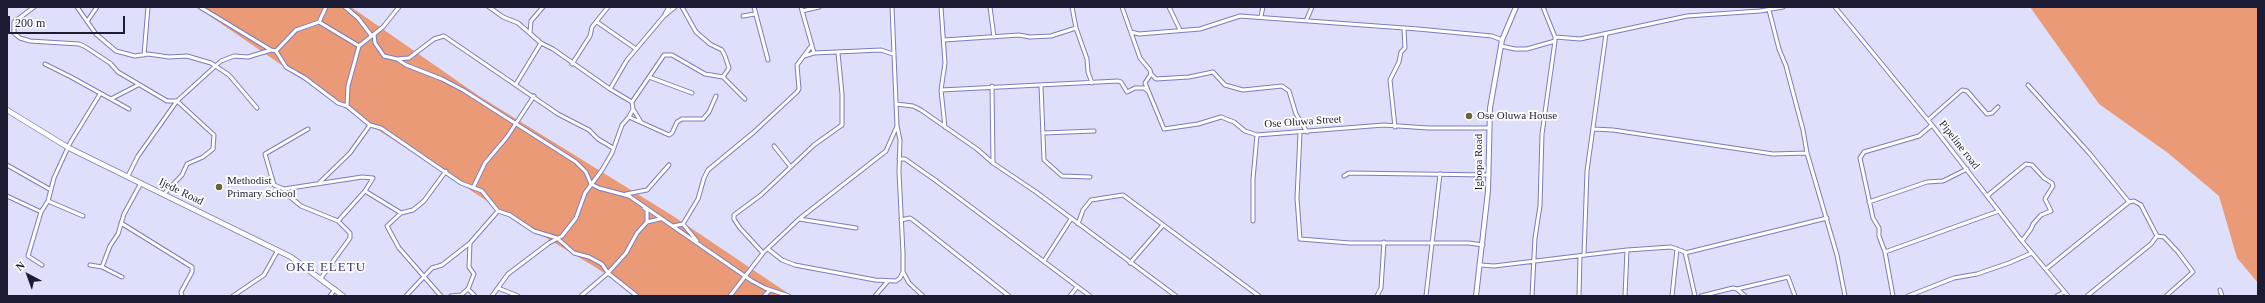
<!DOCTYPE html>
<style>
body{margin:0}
#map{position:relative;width:2265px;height:303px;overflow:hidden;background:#dedffb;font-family:"Times New Roman",serif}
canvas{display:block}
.frame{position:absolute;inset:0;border:8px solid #1c1b34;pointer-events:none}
.north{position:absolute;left:8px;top:255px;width:40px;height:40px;-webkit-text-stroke:3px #fff;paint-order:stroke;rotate:319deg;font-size:11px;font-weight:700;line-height:16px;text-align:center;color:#1c1b34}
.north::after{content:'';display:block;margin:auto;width:14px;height:18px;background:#1c1b34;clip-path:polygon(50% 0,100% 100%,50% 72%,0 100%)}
.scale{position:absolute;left:8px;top:16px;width:117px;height:18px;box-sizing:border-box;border:2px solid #1c1b34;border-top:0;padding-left:5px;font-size:12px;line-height:14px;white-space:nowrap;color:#1c1b34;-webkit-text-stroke:3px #fff;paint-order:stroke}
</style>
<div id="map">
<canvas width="2265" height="303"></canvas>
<div class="frame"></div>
<div class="north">N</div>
<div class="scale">200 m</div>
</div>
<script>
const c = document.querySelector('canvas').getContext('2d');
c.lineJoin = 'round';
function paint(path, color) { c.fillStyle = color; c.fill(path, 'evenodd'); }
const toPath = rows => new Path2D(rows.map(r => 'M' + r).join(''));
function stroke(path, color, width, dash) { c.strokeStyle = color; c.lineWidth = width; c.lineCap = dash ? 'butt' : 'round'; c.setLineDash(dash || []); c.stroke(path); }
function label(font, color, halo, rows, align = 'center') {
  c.font = font + ' "Times New Roman",serif'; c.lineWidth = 3.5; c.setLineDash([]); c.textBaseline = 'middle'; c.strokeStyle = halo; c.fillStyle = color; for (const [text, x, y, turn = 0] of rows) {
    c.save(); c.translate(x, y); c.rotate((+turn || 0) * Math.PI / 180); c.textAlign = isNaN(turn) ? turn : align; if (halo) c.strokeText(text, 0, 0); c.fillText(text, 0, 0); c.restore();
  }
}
const green = toPath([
 [197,7,351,7,479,96,673,216,792,296,639,296,595,267,513,218,337,103],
 [2030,7,2258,7,2258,283,2237,258,2219,196,2168,153,2099,104]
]);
const minor = toPath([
 [34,7,14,22,14,33,20,38,30,41,79,44,84,46,110,63,118,72,167,101,177,101,214,135,213,149,203,157,187,164,182,175,164,194],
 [77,7,96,34,116,51,135,56,148,54,169,57,187,56,211,63,229,75,257,108],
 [200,7,271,50],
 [345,7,358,18,371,35],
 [489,7,503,17,518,23,541,43,553,49,610,89,632,102],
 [682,7,696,32,710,44,722,50,725,56,729,68,723,77],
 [754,7,768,60],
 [801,7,814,53],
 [941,7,945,63,941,90,945,127],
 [990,7,994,37],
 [1072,7,1076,28,1087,59,1088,72,1092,83],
 [1122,7,1140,58,1150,70,1151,74,1145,83,1164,129,1198,124,1221,117,1234,122,1245,131,1257,135,1384,125,1428,128,1489,128],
 [1169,7,1180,30],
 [1543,7,1555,37],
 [1835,7,1932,125,2022,241,2068,296],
 [1769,10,1779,49,1786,66,1803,130,1807,153,1837,255,1845,296],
 [802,11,819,7],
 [665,14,669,7],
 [743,16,755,14],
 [1261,16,1263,7],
 [88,20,97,7],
 [1306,21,1312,7],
 [319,22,359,46],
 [597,22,636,49],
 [530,32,531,21,543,7],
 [1131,32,1139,34,1200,29,1240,16,1418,29,1492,36,1502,40],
 [374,34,375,43,384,56,397,59,406,65,442,79,463,90,576,162,586,172,591,184,599,188,629,196,752,281,765,288,789,296],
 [944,40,1019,35,1030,37,1051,36,1076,28],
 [1501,46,1515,49,1527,49,1555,41,1555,37,1580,39,1687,16,1760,11,1783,7],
 [276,51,286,67,305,78,338,103,347,106,370,125,381,128,461,183,482,191,498,211,510,215,534,231,557,238,574,253,589,257,602,264,608,273,637,296],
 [144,55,148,7],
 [804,56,814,53,881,50,893,54],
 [397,59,409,58,434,39,444,36,558,114,589,130,598,139,613,148],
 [45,64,71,77,129,109],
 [572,64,590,36,592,27,608,7],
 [1151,74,1156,79,1189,77,1213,72,1225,85,1243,90,1282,86,1289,91,1296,114,1307,132],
 [649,77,692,93],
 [516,84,541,43],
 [2028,85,2090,154,2129,202],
 [992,86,993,163],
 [1041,86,1044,160,1062,176,1090,177],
 [610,89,627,60,664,16,675,7],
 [941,90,1118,81,1121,82,1127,92,1135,88,1144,88,1148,91],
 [111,99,138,85],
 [896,104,913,106,921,110,977,149,993,163,1036,192,1176,296],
 [347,106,348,86,359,46,383,27,399,7],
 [633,109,641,122],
 [629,117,669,135,672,133,677,122,682,119,703,119,709,112,716,96],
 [1928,120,1962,90,1967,91,1987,114,1992,113,1998,107],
 [1395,127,1390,80,1399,62,1401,52,1405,48,1404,29],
 [308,129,265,154,274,185,284,189,362,177,373,178,365,191,338,221],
 [1593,129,1613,130,1773,154,1807,153],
 [1044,133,1094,131],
 [1300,133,1297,198,1300,239,1350,243,1469,243,1483,245],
 [774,146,790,166],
 [899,159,905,159,935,180,1090,296],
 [7,165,51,190],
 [128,176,138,156,177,101,221,61,234,56,248,57,271,50,276,51,296,30,319,22,326,7],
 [1344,176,1349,173,1489,175],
 [319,183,350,153,370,125],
 [473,188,485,163,507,137,534,96],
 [284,189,289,196,301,206,338,221,350,233,350,238,321,278],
 [365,191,401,213],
 [626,194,647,190,669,165],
 [7,196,41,212],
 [1987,196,2026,164,2032,165,2044,178,2052,183,2053,186,2045,199,2051,211,2041,215,2033,224,2031,229,2022,241],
 [48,201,83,216],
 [1869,202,1927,182,1943,181,1967,169],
 [799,219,856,228],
 [901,220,910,218,913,220,1009,296],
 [1253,221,1253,179,1257,135],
 [647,222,660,219],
 [121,223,192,267,192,272,181,292,182,296],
 [1078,224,1083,210,1091,200,1123,195,1259,296],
 [673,226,683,224],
 [2157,236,2164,237,2178,252,2193,272,2166,296],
 [697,241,683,224,698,199,704,178,708,170,754,132,797,92,799,89,797,65,812,45],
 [768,249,782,260,795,265,875,280,896,281,900,278,903,272,903,253,899,172,900,140,897,126,892,7],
 [1885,252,1999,211],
 [763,253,740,228,734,219,734,215,761,195,814,145,842,125,842,94,838,53],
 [1685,253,1827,218],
 [1584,255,1587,171,1606,34],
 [1044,261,1071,219],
 [1130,263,1163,225],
 [42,265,28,256,41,212,48,201,54,178,70,143,100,94],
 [90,265,102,267,122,277],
 [1481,265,1494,266,1627,250,1671,247,1685,252,1695,296],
 [102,267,110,246,118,234,124,214,141,183],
 [2046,269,2129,202,2134,201,2141,205,2157,236],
 [903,272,909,283,923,296],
 [498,288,518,296],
 [468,289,475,296],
 [1737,289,1788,277,1795,296],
 [2220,290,2222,296],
 [233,296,264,275,278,250],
 [330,296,335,289],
 [406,296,432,268,442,265,470,243,498,211],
 [441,296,399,248,387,226,401,213,413,210,424,201,446,171],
 [451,296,461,295,468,289,474,274,469,267,470,243],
 [492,296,508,274,549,243,562,236,576,218,585,193,602,170,612,153,622,125,629,117,633,109,632,102,664,55,672,55,705,74,723,77,745,99],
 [581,296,608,273,626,253,637,233,647,222,647,210,644,208],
 [730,296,763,253,799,219,886,151,897,126],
 [764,296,770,290],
 [875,296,888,281],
 [1070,296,1077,287],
 [1377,296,1381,288,1384,242],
 [1426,296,1440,174],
 [1532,296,1535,238,1540,206,1542,134,1555,41],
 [1579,296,1580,256],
 [1625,296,1627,250],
 [1672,296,1677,249],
 [1701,296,1733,288,1737,289,1745,296],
 [1893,296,1885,252,1879,236,1879,228,1873,218,1860,158,1864,152,1919,136,1932,125],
 [1908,296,1954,278,1977,274,2009,263,2032,253],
 [2057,296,2064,292],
 [2087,296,2151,244,2157,236]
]);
const tertiary = toPath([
 [1476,296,1488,191,1490,108,1502,40,1516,7]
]);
const secondary = toPath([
 [7,110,69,148,291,257,343,296]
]);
const markers = [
 [1469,116,4,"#696430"],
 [219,187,4,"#696430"]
];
const poiNames = [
 ["Ose Oluwa House",1477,116],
 ["Methodist",227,181],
 ["Primary School",227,194]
];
const streetNames = [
 ["Ose Oluwa Street",1303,122,-4],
 ["Pipeline road",1959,145,52],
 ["Igbopa Road",1479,162,-90],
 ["Ijede Road",181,192,26]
];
const quarterNames = [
 ["OKE ELETU",326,268]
];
paint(green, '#eb9a77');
stroke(minor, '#7d7cbc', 5);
stroke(tertiary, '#7d7cbc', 6);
stroke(secondary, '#7d7cbc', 6);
stroke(minor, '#fff', 3);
stroke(tertiary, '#fff', 4);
stroke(secondary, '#fff', 4.5);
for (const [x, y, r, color] of markers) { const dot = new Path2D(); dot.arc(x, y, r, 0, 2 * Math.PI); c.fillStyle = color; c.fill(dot); stroke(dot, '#fff', 1.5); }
label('11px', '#1c1b34', '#fff', poiNames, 'left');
label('11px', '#1c1b34', '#fff', streetNames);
c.letterSpacing = '1px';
label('13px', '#3a366f', '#fff', quarterNames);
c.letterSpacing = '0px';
</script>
